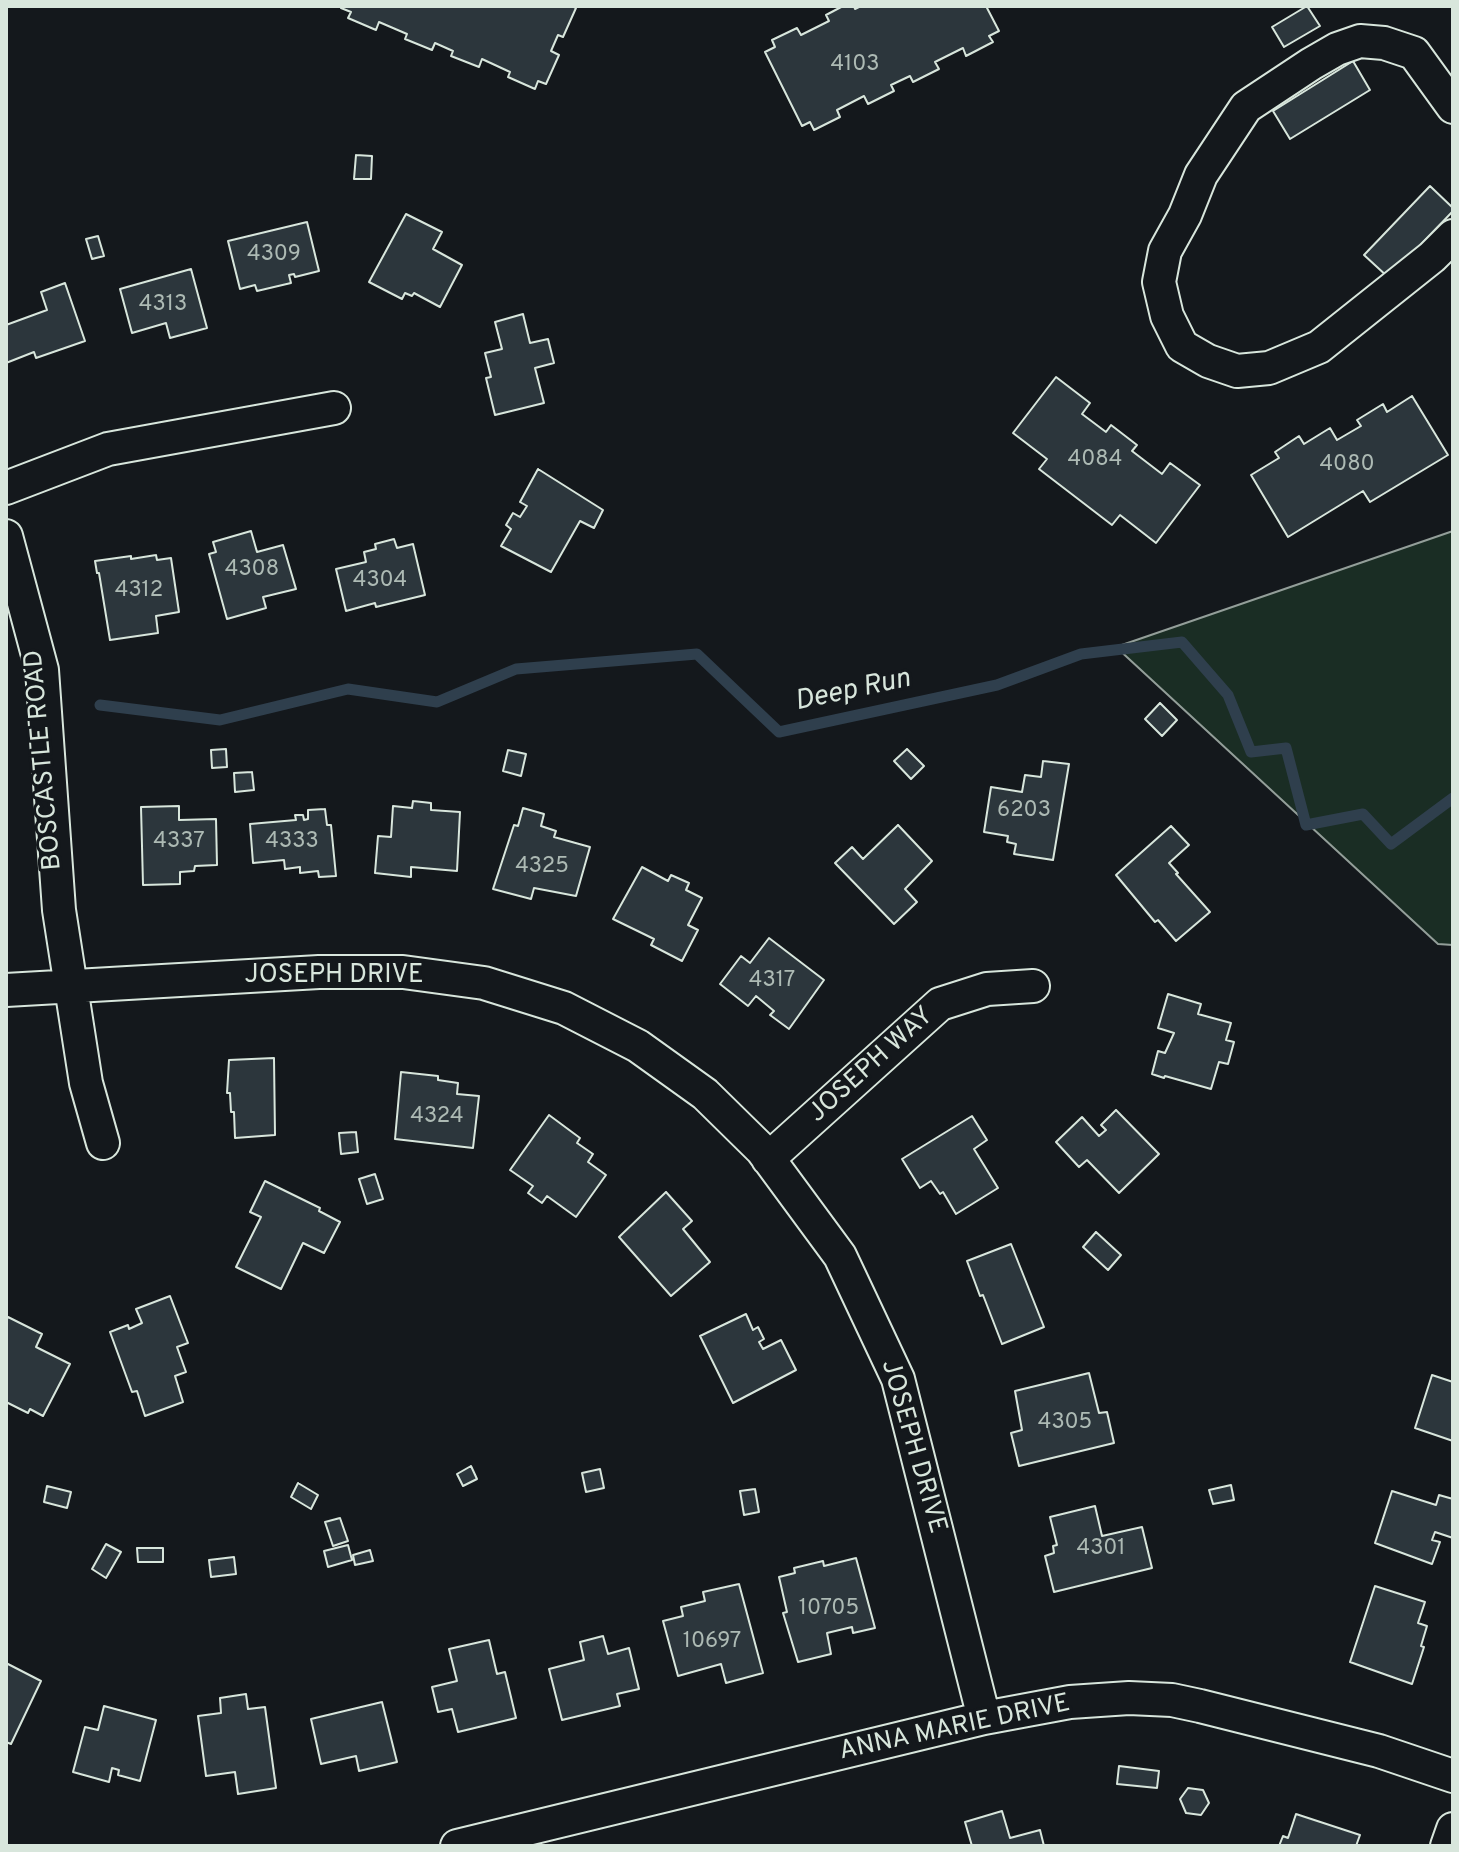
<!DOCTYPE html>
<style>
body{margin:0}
#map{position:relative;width:1459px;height:1852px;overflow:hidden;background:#14181c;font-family:Overpass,sans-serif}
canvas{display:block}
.frame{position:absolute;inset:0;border:8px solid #d8e6dc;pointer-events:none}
</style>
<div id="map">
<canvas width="1459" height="1852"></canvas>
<div class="frame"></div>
</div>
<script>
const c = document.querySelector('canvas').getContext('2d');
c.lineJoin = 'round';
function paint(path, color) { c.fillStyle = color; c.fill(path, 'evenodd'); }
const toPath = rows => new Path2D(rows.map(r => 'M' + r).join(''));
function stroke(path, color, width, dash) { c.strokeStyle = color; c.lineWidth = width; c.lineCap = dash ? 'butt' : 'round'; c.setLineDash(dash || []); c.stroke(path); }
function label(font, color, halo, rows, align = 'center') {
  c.font = font + ' Overpass,sans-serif'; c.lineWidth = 6; c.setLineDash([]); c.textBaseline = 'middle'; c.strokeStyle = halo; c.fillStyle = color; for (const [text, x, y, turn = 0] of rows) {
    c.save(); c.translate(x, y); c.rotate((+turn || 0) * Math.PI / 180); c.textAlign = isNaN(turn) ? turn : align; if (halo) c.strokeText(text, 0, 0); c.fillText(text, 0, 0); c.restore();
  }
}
const green = toPath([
 [1453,531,1453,945,1438,944,1116,647,1453,531]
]);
const stream = toPath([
 [100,705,220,720,348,689,437,702,516,669,697,654,779,732,997,685,1081,654,1182,642,1228,695,1251,752,1286,748,1306,825,1363,814,1391,844,1453,798]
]);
const building = toPath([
 [342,6,572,6,576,8,563,37,558,35,551,51,559,55,546,84,538,81,535,89,508,77,510,72,482,59,479,67,451,56,453,51,435,43,432,50,405,39,407,34,379,22,376,30,348,18,351,12,341,8,342,6],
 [843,6,854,6,855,9,861,6,986,6,999,31,989,36,993,42,966,56,963,48,935,62,939,69,913,82,910,76,891,85,894,91,868,104,864,96,837,110,840,117,814,130,810,122,802,126,765,52,775,47,772,40,797,28,801,35,829,21,826,15,843,6],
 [1307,6,1320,26,1284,47,1272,27,1307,6],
 [1353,61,1370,90,1290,139,1273,111,1353,61],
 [356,155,372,156,371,179,354,179,356,155],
 [1430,186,1453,208,1453,211,1389,278,1364,255,1430,186],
 [406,214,442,232,433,249,462,265,440,307,414,293,412,296,405,293,402,299,369,282,406,214],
 [307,222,319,271,295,277,294,274,289,275,291,283,257,291,255,285,240,289,228,241,307,222],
 [98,236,104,256,92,259,86,239,98,236],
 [191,269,207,328,170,338,166,323,132,333,120,289,191,269],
 [65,283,85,341,36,358,34,352,6,363,6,325,47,310,41,292,65,283],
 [523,314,530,343,548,339,554,363,535,368,544,403,495,415,486,378,491,377,485,353,502,349,495,322,523,314],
 [1056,377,1090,403,1082,414,1106,432,1111,425,1137,445,1132,451,1162,474,1170,463,1200,485,1156,543,1120,515,1112,525,1039,469,1047,459,1013,433,1056,377],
 [1412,396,1448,455,1370,502,1363,491,1288,537,1251,475,1279,458,1275,452,1299,436,1304,444,1330,428,1337,440,1361,426,1357,420,1383,404,1387,412,1412,396],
 [538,469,603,510,594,528,580,521,551,572,501,546,511,529,506,525,513,513,520,517,527,506,520,502,538,469],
 [251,531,257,552,283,545,296,589,263,597,266,608,227,619,209,554,216,552,213,542,251,531],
 [394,539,397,548,413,544,425,595,376,607,375,603,346,611,336,569,366,562,364,552,376,549,375,544,394,539],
 [156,555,157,560,171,558,179,612,156,616,158,633,110,640,99,573,97,573,95,561,131,556,131,559,156,555],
 [1160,703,1177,720,1162,736,1145,719,1160,703],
 [226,749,227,767,212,768,211,750,226,749],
 [907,749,924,766,911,779,894,761,907,749],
 [508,750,526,754,521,776,503,771,508,750],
 [1043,761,1069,764,1053,860,1014,854,1016,844,1007,842,1008,836,984,832,991,787,1022,792,1025,775,1041,777,1043,761],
 [252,772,254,790,235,792,234,773,252,772],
 [413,801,431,803,431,810,460,812,457,871,411,867,411,877,375,873,378,836,391,837,393,806,412,808,413,801],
 [179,806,179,820,216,819,217,865,195,866,194,871,180,872,180,884,143,885,141,807,179,806],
 [523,808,544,814,541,826,556,831,554,837,590,847,576,896,534,888,531,899,493,889,514,825,518,826,523,808],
 [325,809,327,825,331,825,336,876,319,877,318,871,300,873,300,867,285,869,284,860,253,863,250,824,296,820,295,815,303,815,304,820,308,819,308,810,325,809],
 [898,825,932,861,905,889,917,902,894,924,835,863,852,847,863,859,898,825],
 [1171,826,1189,845,1169,863,1178,873,1176,874,1210,912,1176,941,1158,920,1155,922,1116,875,1171,826],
 [642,867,668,881,671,875,689,883,686,890,702,898,688,925,698,930,682,961,651,945,654,939,613,919,642,867],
 [769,938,824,980,789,1029,770,1015,774,1011,756,996,748,1006,720,984,741,956,750,963,769,938],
 [1168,994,1201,1004,1198,1014,1231,1023,1226,1040,1234,1042,1228,1064,1219,1062,1211,1089,1165,1076,1164,1078,1152,1074,1158,1051,1165,1053,1174,1033,1158,1028,1168,994],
 [274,1058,275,1135,235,1138,234,1112,231,1112,230,1093,227,1093,229,1060,274,1058],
 [401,1072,438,1076,438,1080,458,1083,457,1094,479,1096,473,1148,395,1139,401,1072],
 [1116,1110,1159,1154,1119,1193,1087,1160,1079,1167,1056,1142,1082,1117,1099,1136,1106,1130,1101,1125,1116,1110],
 [549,1115,580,1138,577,1143,593,1154,588,1162,606,1175,576,1217,547,1196,542,1203,528,1193,533,1186,510,1170,549,1115],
 [972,1116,987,1140,974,1149,998,1188,956,1214,943,1192,940,1194,931,1181,920,1188,902,1159,972,1116],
 [356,1132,358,1152,341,1154,339,1133,356,1132],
 [375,1174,383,1199,367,1204,359,1179,375,1174],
 [265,1181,320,1208,319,1211,340,1222,324,1253,303,1243,281,1289,236,1267,261,1217,250,1212,265,1181],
 [666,1192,692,1221,683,1229,710,1262,671,1296,619,1237,666,1192],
 [1096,1232,1121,1255,1108,1270,1083,1247,1096,1232],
 [1011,1244,1044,1327,1002,1344,983,1295,980,1296,967,1261,1011,1244],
 [170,1296,188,1343,177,1347,186,1372,175,1376,183,1402,145,1416,137,1391,132,1392,110,1332,128,1325,129,1329,142,1323,136,1309,170,1296],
 [746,1314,753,1330,758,1327,764,1339,759,1342,763,1349,781,1340,796,1370,733,1403,700,1336,746,1314],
 [8,1317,42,1334,36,1347,70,1364,43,1416,30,1409,28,1413,6,1402,6,1322,8,1317],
 [1089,1373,1099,1413,1107,1412,1114,1443,1019,1466,1011,1433,1022,1430,1015,1391,1089,1373],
 [1432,1375,1453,1382,1453,1441,1415,1428,1432,1375],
 [471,1466,477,1479,463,1486,457,1474,471,1466],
 [600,1469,604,1488,586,1492,582,1473,600,1469],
 [298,1483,318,1495,311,1509,291,1497,298,1483],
 [1231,1485,1234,1500,1213,1504,1209,1490,1231,1485],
 [47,1486,71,1492,67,1508,44,1502,47,1486],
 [755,1489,759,1512,744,1515,740,1491,755,1489],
 [1392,1491,1436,1505,1439,1495,1453,1499,1453,1538,1435,1532,1432,1540,1440,1542,1432,1564,1375,1543,1392,1491],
 [1095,1506,1102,1536,1142,1527,1152,1568,1054,1592,1045,1556,1054,1553,1053,1546,1057,1545,1050,1517,1095,1506],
 [340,1518,348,1541,333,1546,325,1522,340,1518],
 [106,1544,121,1552,106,1578,92,1569,106,1544],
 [348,1545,352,1560,328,1567,324,1551,348,1545],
 [137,1548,163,1548,163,1562,138,1562,137,1548],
 [370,1550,373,1561,355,1565,353,1555,370,1550],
 [234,1557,236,1574,211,1577,209,1560,234,1557],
 [856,1558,875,1628,853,1633,852,1627,827,1633,831,1654,798,1662,783,1613,787,1612,779,1577,795,1573,794,1568,823,1561,824,1566,856,1558],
 [739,1584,763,1673,726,1683,721,1664,678,1676,663,1621,683,1616,681,1607,705,1601,703,1592,739,1584],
 [1375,1586,1425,1602,1418,1623,1427,1626,1421,1646,1424,1647,1412,1684,1350,1662,1375,1586],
 [603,1636,608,1654,629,1648,639,1689,617,1694,620,1706,562,1720,549,1669,584,1660,580,1642,603,1636],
 [489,1640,497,1674,505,1672,516,1718,458,1732,452,1709,438,1712,432,1687,457,1681,449,1649,489,1640],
 [6,1663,41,1681,11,1744,6,1742,6,1663],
 [246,1694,248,1709,265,1707,276,1788,238,1794,235,1772,206,1776,198,1716,221,1713,220,1698,246,1694],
 [382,1702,397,1762,359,1771,356,1756,321,1764,311,1719,382,1702],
 [104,1706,156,1720,140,1781,118,1775,119,1770,112,1768,109,1782,73,1772,85,1727,98,1730,104,1706],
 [1119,1766,1159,1771,1157,1788,1117,1784,1119,1766],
 [1188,1788,1203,1790,1209,1803,1201,1815,1186,1813,1180,1799,1188,1788],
 [1002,1811,1010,1838,1040,1830,1044,1846,972,1846,965,1822,1002,1811],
 [1296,1814,1360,1835,1356,1846,1279,1846,1283,1836,1288,1838,1296,1814]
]);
const street = toPath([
 [1453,107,1414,53,1384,43,1360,41,1337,49,1311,64,1246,107,1201,175,1185,215,1165,251,1159,282,1167,316,1182,346,1208,361,1237,371,1269,368,1319,347,1432,257,1453,236],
 [6,488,108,449,334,408],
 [6,536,42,670,59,910,86,1083,103,1143],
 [6,990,319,972,403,972,484,983,564,1008,638,1046,705,1094,762,1150,840,1256,898,1379,984,1718],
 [768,1159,940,1004,987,989,1033,986],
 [457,1846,984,1718,1070,1702,1129,1698,1172,1700,1200,1706,1379,1751,1453,1776],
 [1447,1846,1453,1829]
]);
const numberNames = [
 ["4103",855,66],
 ["4309",274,256],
 ["4313",163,306],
 ["4084",1095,461],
 ["4080",1347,466],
 ["4308",252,571],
 ["4304",380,582],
 ["4312",139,592],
 ["6203",1024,812],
 ["4337",179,843],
 ["4333",292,843],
 ["4325",542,868],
 ["4317",772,982],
 ["4324",437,1118],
 ["4305",1065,1424],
 ["4301",1101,1550],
 ["10705",829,1610],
 ["10697",712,1643]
];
const streetNames = [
 ["BOSCASTLE ROAD",45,760,-95],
 ["JOSEPH DRIVE",334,977],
 ["JOSEPH WAY",872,1066,-42],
 ["JOSEPH DRIVE",912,1447,74],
 ["ANNA MARIE DRIVE",955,1729,-12]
];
const waterNames = [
 ["Deep Run",853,692,-12]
];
paint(green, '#1a2d24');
stroke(green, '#939e99', 2);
stroke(stream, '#2f3f4d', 11);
paint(building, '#2c363c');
stroke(building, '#d8e6dc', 2);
stroke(street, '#d8e6dc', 36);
stroke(street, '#14181c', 32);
label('22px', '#adbab4', null, numberNames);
label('26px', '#d8e6dc', '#14181c', streetNames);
label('italic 28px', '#d8e6dc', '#14181c', waterNames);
</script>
